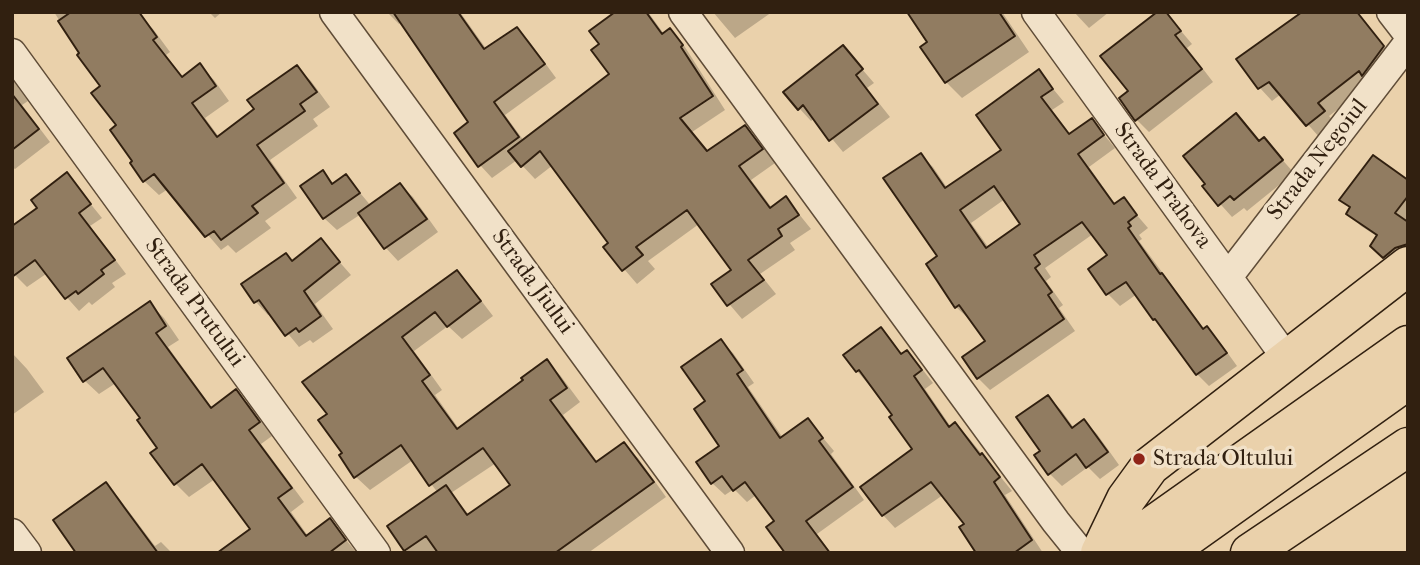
<!DOCTYPE html>
<style>
body{margin:0}
#map{position:relative;width:1420px;height:565px;overflow:hidden;background:#ead1ab;font-family:"IM FELL French Canon",serif}
canvas{display:block}
.frame{position:absolute;inset:0;border:14px solid #312010;pointer-events:none}
</style>
<div id="map">
<canvas width="1420" height="565"></canvas>
<div class="frame"></div>
</div>
<script>
const c = document.querySelector('canvas').getContext('2d');
c.lineJoin = 'round';
function paint(path, color) { c.fillStyle = color; c.fill(path, 'evenodd'); }
const toPath = rows => new Path2D(rows.map(r => 'M' + r).join(''));
function stroke(path, color, width, dash) { c.strokeStyle = color; c.lineWidth = width; c.lineCap = dash ? 'butt' : 'round'; c.setLineDash(dash || []); c.stroke(path); }
function label(font, color, halo, rows, align = 'center') {
  c.font = font + ' "IM FELL French Canon",serif'; c.lineWidth = 7; c.setLineDash([]); c.textBaseline = 'middle'; c.strokeStyle = halo; c.fillStyle = color; for (const [text, x, y, turn = 0] of rows) {
    c.save(); c.translate(x, y); c.rotate((+turn || 0) * Math.PI / 180); c.textAlign = isNaN(turn) ? turn : align; if (halo) c.strokeText(text, 0, 0); c.fillText(text, 0, 0); c.restore();
  }
}
const shadow = toPath([
 [54,12,125,12,138,15,153,29,170,52,166,55,183,78,199,66,214,80,229,101,205,118,219,137,256,110,297,67,311,81,330,107,313,119,318,126,270,160,297,198,265,221,271,228,236,253,228,245,221,250,168,189,159,195,144,181,132,163,135,161,102,87],
 [209,12,222,12,215,18],
 [387,12,460,12,487,50,517,29,529,41,556,78,505,115,524,141,612,74,601,45,618,12,648,12,664,34,669,30,683,44,725,110,692,132,709,152,745,127,758,140,775,163,751,180,772,208,786,198,811,229,790,243,795,250,760,274,776,294,742,319,713,285,734,270,699,224,648,261,655,269,637,284,606,248,611,243,553,165,535,179,517,160,492,178,480,165,470,123,401,22,399,24],
 [713,12,772,12,735,38],
 [909,12,1002,12,1029,52,962,98,946,82,930,43],
 [1074,12,1109,12,1089,28],
 [1165,12,1192,44,1187,48,1213,82,1149,132,1137,120,1130,91],
 [1363,22,1396,60,1372,83,1329,116,1336,124,1320,138,1281,94,1272,101,1260,88,1238,59],
 [843,47,874,83,867,88,890,117,843,152,815,118,811,121,799,108],
 [1039,72,1064,102,1052,110,1071,135,1092,120,1115,148,1089,167,1116,205,1123,199,1148,228,1139,235,1142,239,1139,241,1205,330,1207,328,1219,341,1237,366,1209,386,1197,374,1137,294,1120,306,1108,294,1090,269,1109,256,1093,234,1045,268,1051,277,1046,281,1063,305,1059,308,1075,331,990,390,978,378,988,342,970,318,969,319,956,307,939,257,921,155,933,167,948,189,1004,150],
 [1005,199,1023,224,989,248,971,223],
 [12,79,28,101,22,105,50,142,15,169,12,167],
 [1236,115,1260,142,1264,139,1294,173,1247,211,1244,208,1232,217,1205,187],
 [323,172,334,184,346,176,371,206,400,185,413,197,438,232,398,261,386,248,361,214,337,230,324,218],
 [67,175,102,218,90,226,126,274,112,283,115,287,92,305,89,302,79,311,46,274,27,287,15,275,39,208],
 [1408,183,1408,261,1396,269,1372,246,1378,237,1361,226,1348,213,1351,209,1342,200],
 [321,241,351,275,315,304,333,329,313,343,310,340,299,347,271,313,268,315,256,302,243,285,286,255,294,262],
 [456,272,470,286,493,316,462,339,448,326,414,351,442,390,435,395,459,429,525,380,547,362,560,375,580,402,563,415,598,463,624,445,638,458,666,497,588,553,440,553,438,550,435,553,409,553,406,550,438,493,413,460,370,490,356,477,344,453,329,414],
 [496,463,512,485,470,516,451,493],
 [150,304,164,318,179,340,168,347,213,409,236,392,250,405,272,436,261,444,304,502,291,512,308,536,330,521,357,553,242,553,252,529,215,479,189,497,176,484,159,448,142,419,116,383,99,394,85,381],
 [881,329,903,355,906,352,919,365,933,383,925,389,951,427,955,424,968,437,1012,491,1005,495,1043,553,978,553,966,525,943,495,895,528,883,515,914,449,895,415,857,371],
 [721,341,733,353,754,383,748,387,783,438,808,420,834,451,831,454,864,500,817,534,831,553,779,553,784,549,777,522,756,495,747,502,734,489,725,495,712,483,721,446,708,401],
 [13,354,27,369,44,392,12,415],
 [1048,397,1061,410,1074,428,1084,421,1097,434,1119,465,1100,479,1088,467,1062,486,1049,473,1042,451],
 [106,484,118,497,155,546,161,542,172,553,79,553]
]);
const building = toPath([
 [71,12,139,12,157,37,153,40,182,77,200,63,216,86,192,103,217,137,254,109,247,100,297,65,317,92,300,104,305,111,257,145,284,183,252,206,258,213,221,240,214,231,205,237,154,174,143,182,130,163,132,161,110,130,116,125,91,93,100,86,77,55,79,53,58,21,71,12],
 [393,12,458,12,484,49,517,27,545,64,494,102,519,137,478,167,454,133,468,122,393,12],
 [615,12,646,12,662,34,670,28,683,45,681,47,713,96,680,118,707,151,745,125,763,149,739,166,770,208,786,196,799,215,778,229,782,236,748,260,764,280,727,306,711,284,731,270,687,210,636,247,643,255,622,271,603,247,608,243,540,151,521,167,508,151,609,74,591,50,599,44,589,31,615,12],
 [907,12,999,12,1015,36,945,83,920,47,927,42,907,12],
 [1157,12,1166,12,1181,31,1175,35,1202,69,1135,121,1119,98,1128,91,1100,56,1157,12],
 [1302,12,1357,12,1384,46,1362,76,1359,71,1318,103,1325,111,1306,126,1269,82,1258,89,1236,59,1302,12],
 [843,45,863,69,856,75,878,104,829,141,803,105,798,110,783,92,843,45],
 [1039,69,1053,89,1041,97,1069,134,1092,118,1104,135,1078,154,1114,204,1124,197,1137,215,1128,222,1131,226,1128,228,1160,274,1162,273,1203,329,1207,326,1227,353,1196,375,1155,319,1153,320,1126,282,1106,295,1088,269,1107,255,1082,222,1034,255,1040,264,1035,268,1052,292,1048,295,1064,319,977,379,962,357,985,341,959,305,955,308,926,264,937,256,883,178,921,153,945,188,1001,150,976,115,1039,69],
 [994,186,1020,224,986,248,960,210,994,186],
 [12,94,39,129,12,150,12,94],
 [1236,113,1259,141,1264,137,1283,160,1234,200,1230,196,1218,206,1202,186,1205,184,1183,156,1236,113],
 [1373,155,1408,180,1408,196,1395,213,1408,222,1408,244,1395,248,1383,258,1370,246,1377,235,1346,214,1350,207,1339,200,1373,155],
 [323,170,332,184,346,174,360,193,323,219,300,186,323,170],
 [67,172,91,204,79,213,115,260,101,270,104,274,78,294,76,291,65,299,35,260,12,277,12,226,37,208,31,200,67,172],
 [400,183,427,219,384,249,358,213,400,183],
 [321,238,340,262,304,291,321,316,299,332,296,328,285,336,259,300,254,303,241,284,286,253,292,261,321,238],
 [457,270,481,301,447,327,435,312,402,337,430,375,422,381,457,429,523,380,521,378,547,359,567,388,550,400,596,462,624,442,654,482,555,553,438,553,426,536,404,551,387,526,446,485,467,515,510,485,483,448,429,486,401,445,354,478,339,455,342,453,318,420,327,414,302,382,457,270],
 [150,301,166,326,156,333,211,408,236,389,260,422,249,430,292,488,278,498,306,536,330,518,346,540,329,553,217,553,250,529,202,464,174,485,150,453,157,448,137,420,140,418,103,368,83,382,67,358,150,301],
 [881,327,901,354,907,350,922,370,914,376,949,427,955,422,980,455,982,453,1000,477,994,482,1032,540,1014,553,976,553,959,527,964,524,931,482,882,516,860,487,912,449,889,417,892,415,859,370,856,372,843,355,881,327],
 [721,339,743,370,737,374,780,438,808,418,823,438,819,441,853,487,806,521,830,553,785,553,766,527,774,521,745,482,733,491,722,476,711,484,696,462,719,446,694,409,705,401,681,367,721,339],
 [1048,395,1072,428,1084,419,1108,452,1086,468,1076,454,1048,475,1034,455,1040,451,1016,417,1048,395],
 [106,482,124,507,158,553,76,553,53,520,106,482]
]);
const minor = toPath([
 [334,12,730,553],
 [683,12,1056,522,1081,553],
 [1036,12,1287,359],
 [1391,12,1408,34],
 [12,53,376,553],
 [1228,277,1408,43],
 [12,533,27,553]
]);
const highway = toPath([
 [1100,553,1126,499,1150,466,1408,266],
 [1114,553,1408,345],
 [1165,553,1408,380],
 [1250,553,1408,447]
]);
const markers = [
 [1139,459,7,"#8f2418"]
];
const streetNames = [
 ["Strada Negoiul",1318,160,-52],
 ["Strada Prahova",1162,186,54],
 ["Strada Jiului",532,282,54],
 ["Strada Prutului",194,303,54]
];
const poiNames = [
 ["Strada Oltului",1153,459]
];
paint(shadow, '#0003');
paint(building, '#917c61');
stroke(building, '#312010', 2);
stroke(minor, '#5f4c37', 31);
stroke(highway, '#312010', 41);
stroke(minor, '#f1e1c8', 28);
stroke(highway, '#ead1ab', 38);
for (const [x, y, r, color] of markers) { const dot = new Path2D(); dot.arc(x, y, r, 0, 2 * Math.PI); c.fillStyle = color; c.fill(dot); stroke(dot, '#f1e1c8', 2.5); }
label('23px', '#312010', '#f1e1c8', streetNames);
label('23px', '#312010', '#f1e1c8', poiNames, 'left');
</script>
